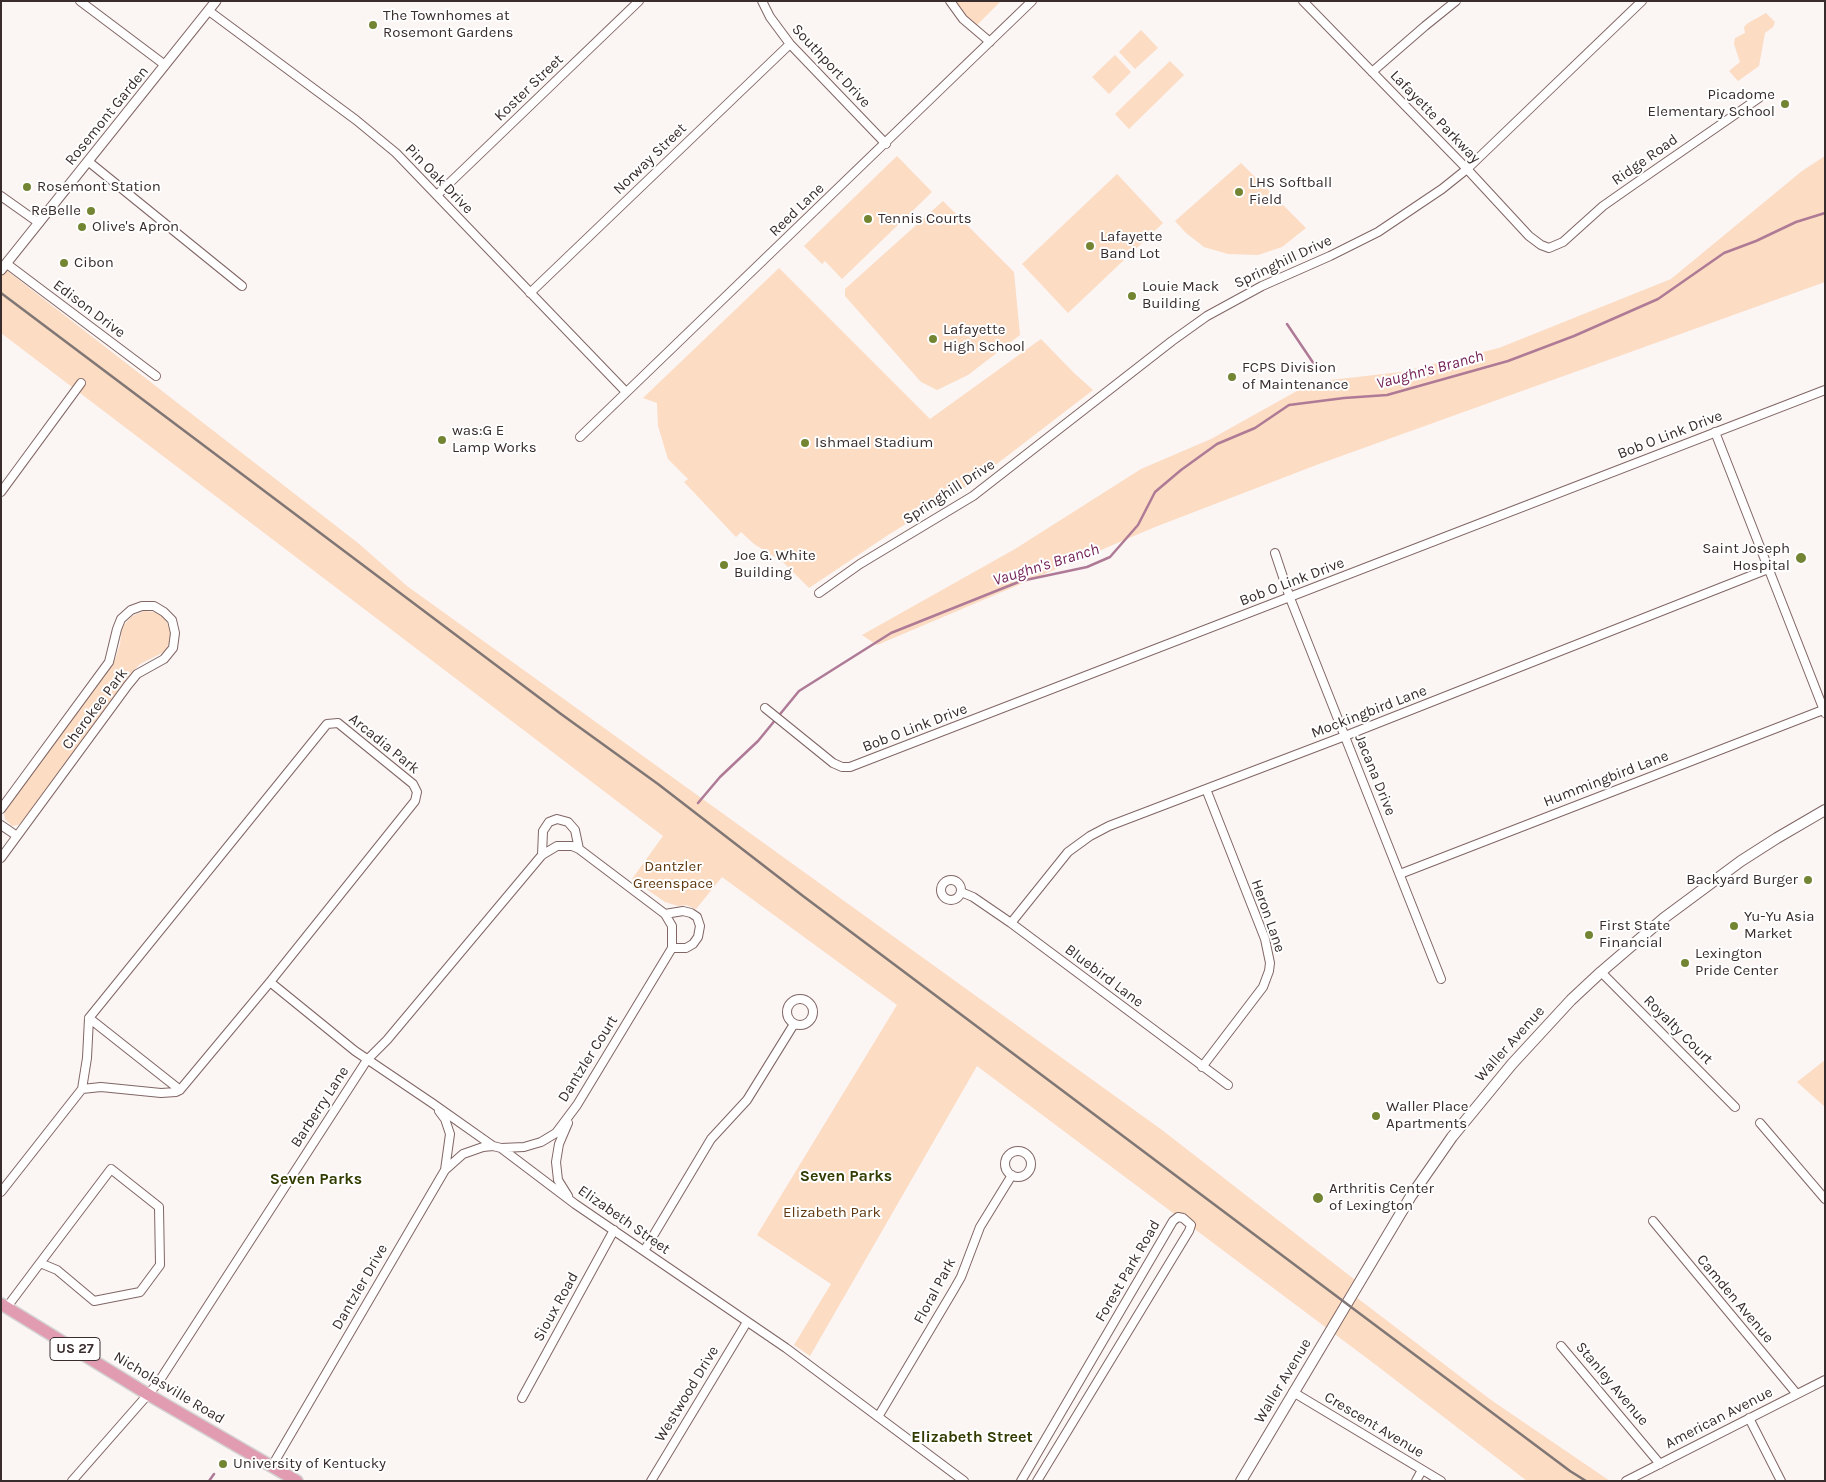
<!DOCTYPE html>
<style>
body{margin:0}
#map{position:relative;width:1826px;height:1482px;overflow:hidden;background:#fbf5f4;font-family:Karla,sans-serif}
canvas{display:block}
.frame{position:absolute;inset:0;border:2px solid #382d2c;pointer-events:none}
</style>
<div id="map">
<canvas width="1826" height="1482"></canvas>
<div class="frame"></div>
</div>
<script>
const c = document.querySelector('canvas').getContext('2d');
c.lineJoin = 'round';
function paint(path, color) { c.fillStyle = color; c.fill(path, 'evenodd'); }
const toPath = rows => new Path2D(rows.map(r => 'M' + r).join(''));
function stroke(path, color, width, dash) { c.strokeStyle = color; c.lineWidth = width; c.lineCap = dash ? 'butt' : 'round'; c.setLineDash(dash || []); c.stroke(path); }
function label(font, color, halo, rows, align = 'center') {
  c.font = font + ' Karla,sans-serif'; c.lineWidth = 4; c.setLineDash([]); c.textBaseline = 'middle'; c.strokeStyle = halo; c.fillStyle = color; for (const [text, x, y, turn = 0] of rows) {
    c.save(); c.translate(x, y); c.rotate((+turn || 0) * Math.PI / 180); c.textAlign = isNaN(turn) ? turn : align; if (halo) c.strokeText(text, 0, 0); c.fillText(text, 0, 0); c.restore();
  }
}
const green = toPath([
 [950,1,1001,1,974,28],
 [1766,13,1775,22,1773,27,1765,33,1759,66,1738,81,1729,71,1740,62,1734,44,1735,38,1745,33,1744,27,1748,23],
 [1141,30,1158,48,1135,69,1119,52],
 [1115,55,1131,72,1109,94,1092,77],
 [1170,61,1184,75,1129,129,1115,114],
 [897,156,932,192,842,279,825,261,822,264,804,246],
 [1825,156,1825,282,1319,464,1155,527,877,645,862,635,1015,549,1141,469,1211,439,1313,382,1401,372,1499,348,1671,279,1802,171],
 [1241,163,1306,228,1282,247,1258,255,1228,254,1204,247,1186,233,1175,221],
 [1117,174,1163,223,1068,313,1022,264],
 [943,201,1014,272,1020,335,968,375,937,390,921,382,845,296,845,289],
 [1,266,358,543,407,586,1162,1130,1359,1283,1352,1294,1491,1400,1610,1481,1527,1481,1376,1365,977,1066,810,1356,794,1345,831,1284,757,1235,897,1005,722,877,696,909,686,905,678,906,665,902,632,879,663,836,1,333],
 [779,268,930,419,1041,339,1074,373,1093,390,972,483,888,535,809,588,783,562,754,544,741,532,736,537,684,482,688,479,668,459,658,426,657,403,643,398],
 [144,611,157,612,165,618,171,632,170,643,164,652,140,664,129,675,23,821,18,825,12,826,5,819,4,814,6,809,115,660,120,644,122,627,132,616],
 [1825,1060,1825,1107,1797,1082]
]);
const stream = toPath([
 [1287,324,1316,367],
 [698,803,720,777,758,741,799,691,891,633,1021,581,1087,567,1110,557,1138,525,1155,492,1181,470,1217,444,1255,428,1289,405,1344,398,1387,395,1508,361,1574,336,1658,299,1724,253,1756,241,1796,222,1825,213],
 [209,1481,214,1474]
]);
const minor = toPath([
 [80,1,165,65],
 [762,1,770,17,790,44,886,144],
 [950,1,963,19,990,42],
 [1303,1,1467,169,1529,236,1541,245,1549,248,1563,242,1603,206,1633,185,1759,98],
 [209,11,356,120,396,153,626,392],
 [1372,72,1425,26,1456,1],
 [89,162,242,286],
 [437,195,639,1],
 [1,196,39,223],
 [7,264,156,376],
 [530,293,790,44],
 [1715,432,1825,713],
 [580,437,1032,1],
 [1,492,81,383],
 [1275,553,1290,598,1441,979],
 [819,593,860,564,973,496,1172,341,1207,316,1262,286,1330,256,1378,232,1442,189,1467,169,1642,1],
 [765,708,833,763,842,767,850,767,1825,390],
 [1,809,109,662,117,629,121,619,131,610,142,606,154,606,164,612,172,620,175,633,173,648,164,659,137,674,128,685,1,858],
 [1,825,17,836],
 [542,855,543,831,549,822,557,819,568,822,575,830,579,849],
 [1400,874,1823,710],
 '941 890a10 10 0 1 1 20 0a10 10 0 1 1-20 0Z',
 [961,892,973,897,1011,923,1228,1085],
 [665,914,683,911,691,913,697,917,700,926,698,937,693,944,686,948,672,948],
 [1011,923,1068,852,1090,836,1109,826,1345,736,1768,569],
 [1601,972,1735,1107],
 [270,982,355,1051,432,1103,493,1146,501,1148,575,1204,786,1348,964,1481],
 '787 1012a13 13 0 1 1 26 0a13 13 0 1 1-26 0Z',
 [89,1018,180,1090],
 [1202,1067,1263,987,1269,971,1270,963,1265,939,1206,789],
 [439,1111,445,1119,450,1134,445,1170],
 [568,1123,559,1144,556,1162,558,1180,568,1196],
 [1760,1123,1825,1199],
 '1005 1164a13 13 0 1 1 26 0a13 13 0 1 1-26 0Z',
 [111,1169,159,1207,160,1265,140,1292,94,1301,57,1270,40,1263,111,1169],
 [1,1192,82,1089,87,1058,89,1018,327,724,338,723,413,784,417,792,415,801,270,982,180,1090,176,1092,161,1093,101,1087,82,1089],
 [1653,1221,1796,1393],
 [644,1251,711,1139,747,1100,794,1024],
 [7,1307,40,1263],
 [1561,1346,1660,1464],
 [1293,1392,1441,1481],
 [522,1398,614,1230],
 [878,1417,953,1291,961,1277,980,1227,1012,1175],
 [1749,1418,1781,1481],
 [272,1466,445,1170,463,1154,483,1147,493,1146],
 [72,1481,158,1383,367,1060,387,1040,542,855,557,846,572,846,579,849,665,914,672,926,672,948,577,1105,556,1133,541,1142,524,1147,501,1148],
 [651,1481,747,1322],
 [1021,1481,1173,1221,1178,1217,1183,1218,1191,1225,1189,1231,1037,1481],
 [1416,1481,1422,1470],
 [1626,1481,1825,1380]
]);
const tertiary = toPath([
 [1,270,216,1]
]);
const secondary = toPath([
 [1241,1481,1411,1196,1452,1137,1512,1064,1571,1000,1601,972,1664,918,1741,861,1777,838,1825,810]
]);
const primary = toPath([
 [1,1304,149,1395,297,1481]
]);
const rail = toPath([
 [1,293,561,714,658,784,803,896,1375,1325,1570,1471,1586,1481]
]);
const markers = [
 [373,25,5,"#738433"],
 [1785,104,5,"#738433"],
 [27,187,5,"#738433"],
 [1239,192,5,"#738433"],
 [91,211,5,"#738433"],
 [868,219,5,"#738433"],
 [82,227,5,"#738433"],
 [1090,246,5,"#738433"],
 [64,263,5,"#738433"],
 [1132,296,5,"#738433"],
 [933,339,5,"#738433"],
 [1232,377,5,"#738433"],
 [442,440,5,"#738433"],
 [805,443,5,"#738433"],
 [1801,558,6,"#738433"],
 [724,565,5,"#738433"],
 [1808,880,5,"#738433"],
 [1734,926,5,"#738433"],
 [1589,935,5,"#738433"],
 [1685,963,5,"#738433"],
 [1376,1116,5,"#738433"],
 [1318,1198,6,"#738433"],
 [223,1464,5,"#738433"]
];
const shields = [
 [75,1349,50]
];
const shieldNames = [
 ["US 27",75,1349]
];
const poiNames = [
 ["The Townhomes at",383,16],
 ["Rosemont Gardens",383,33],
 ["Picadome",1775,95,"right"],
 ["Elementary School",1775,112,"right"],
 ["LHS Softball",1249,183],
 ["Field",1249,200],
 ["Rosemont Station",37,187],
 ["ReBelle",81,211,"right"],
 ["Tennis Courts",878,219],
 ["Olive's Apron",92,227],
 ["Lafayette",1100,237],
 ["Band Lot",1100,254],
 ["Cibon",74,263],
 ["Louie Mack",1142,287],
 ["Building",1142,304],
 ["Lafayette",943,330],
 ["High School",943,347],
 ["FCPS Division",1242,368],
 ["of Maintenance",1242,385],
 ["was:G E",452,431],
 ["Lamp Works",452,448],
 ["Ishmael Stadium",815,443],
 ["Saint Joseph",1790,549,"right"],
 ["Hospital",1790,566,"right"],
 ["Joe G. White",734,556],
 ["Building",734,573],
 ["Backyard Burger",1798,880,"right"],
 ["Yu-Yu Asia",1744,917],
 ["Market",1744,934],
 ["First State",1599,926],
 ["Financial",1599,943],
 ["Lexington",1695,954],
 ["Pride Center",1695,971],
 ["Waller Place",1386,1107],
 ["Apartments",1386,1124],
 ["Arthritis Center",1329,1189],
 ["of Lexington",1329,1206],
 ["University of Kentucky",233,1464]
];
const streetNames = [
 ["Southport Drive",831,66,47],
 ["Koster Street",529,88,-44],
 ["Rosemont Garden",107,116,-51],
 ["Lafayette Parkway",1435,117,46],
 ["Norway Street",650,159,-44],
 ["Ridge Road",1645,160,-35],
 ["Pin Oak Drive",439,179,46],
 ["Reed Lane",797,210,-44],
 ["Springhill Drive",1283,262,-25],
 ["Edison Drive",89,309,37],
 ["Bob O Link Drive",1670,435,-21],
 ["Springhill Drive",949,492,-33],
 ["Bob O Link Drive",1292,582,-21],
 ["Cherokee Park",95,709,-53],
 ["Mockingbird Lane",1369,712,-21],
 ["Bob O Link Drive",915,728,-21],
 ["Arcadia Park",384,744,39],
 ["Jacana Drive",1375,775,68],
 ["Hummingbird Lane",1606,779,-21],
 ["Heron Lane",1268,916,71],
 ["Bluebird Lane",1104,976,37],
 ["Royalty Court",1678,1030,45],
 ["Waller Avenue",1510,1044,-48],
 ["Dantzler Court",588,1059,-58],
 ["Barberry Lane",320,1107,-57],
 ["Elizabeth Street",624,1220,35],
 ["Forest Park Road",1128,1271,-60],
 ["Dantzler Drive",360,1287,-60],
 ["Floral Park",935,1291,-62],
 ["Camden Avenue",1735,1299,50],
 ["Sioux Road",556,1307,-61],
 ["Waller Avenue",1283,1381,-59],
 ["Stanley Avenue",1612,1384,50],
 ["Nicholasville Road",169,1388,31],
 ["Westwood Drive",687,1394,-59],
 ["American Avenue",1719,1418,-27],
 ["Crescent Avenue",1374,1425,31]
];
const parkNames = [
 ["Dantzler",673,867],
 ["Greenspace",673,884],
 ["Elizabeth Park",832,1213]
];
const waterNames = [
 ["Vaughn's Branch",1430,370,-15],
 ["Vaughn's Branch",1046,565,-17]
];
const neighbourhoodNames = [
 ["Seven Parks",846,1176],
 ["Seven Parks",316,1179],
 ["Elizabeth Street",972,1437]
];
paint(green, '#fcdcc2');
stroke(stream, '#ae7a96', 2.5);
stroke(minor, '#806664', 10);
stroke(tertiary, '#806664', 11);
stroke(secondary, '#806664', 12);
stroke(primary, '#d3d1d1', 14);
stroke(minor, '#fff', 8);
stroke(tertiary, '#fff', 9);
stroke(secondary, '#fff', 10);
stroke(primary, '#e29cb1', 11);
stroke(rail, '#7f7675', 2.5);
for (const [x, y, r, color] of markers) { const dot = new Path2D(); dot.arc(x, y, r, 0, 2 * Math.PI); c.fillStyle = color; c.fill(dot); stroke(dot, '#fff', 2); }
for (const [x, y, w] of shields) { const box = new Path2D(); box.roundRect(x - w / 2, y - 11.5, w, 23, 4); c.fillStyle = '#fff'; c.fill(box); stroke(box, '#382d2c', 1); }
label('bold 14px', '#382d2c', null, shieldNames);
label('15px', '#382d2c', '#fff', poiNames, 'left');
label('15px', '#382d2c', '#fff', streetNames);
label('15px', '#60380f', '#fff', parkNames);
label('italic 16px', '#742257', '#fff', waterNames);
label('bold 16px', '#323c00', '#fff', neighbourhoodNames);
</script>
